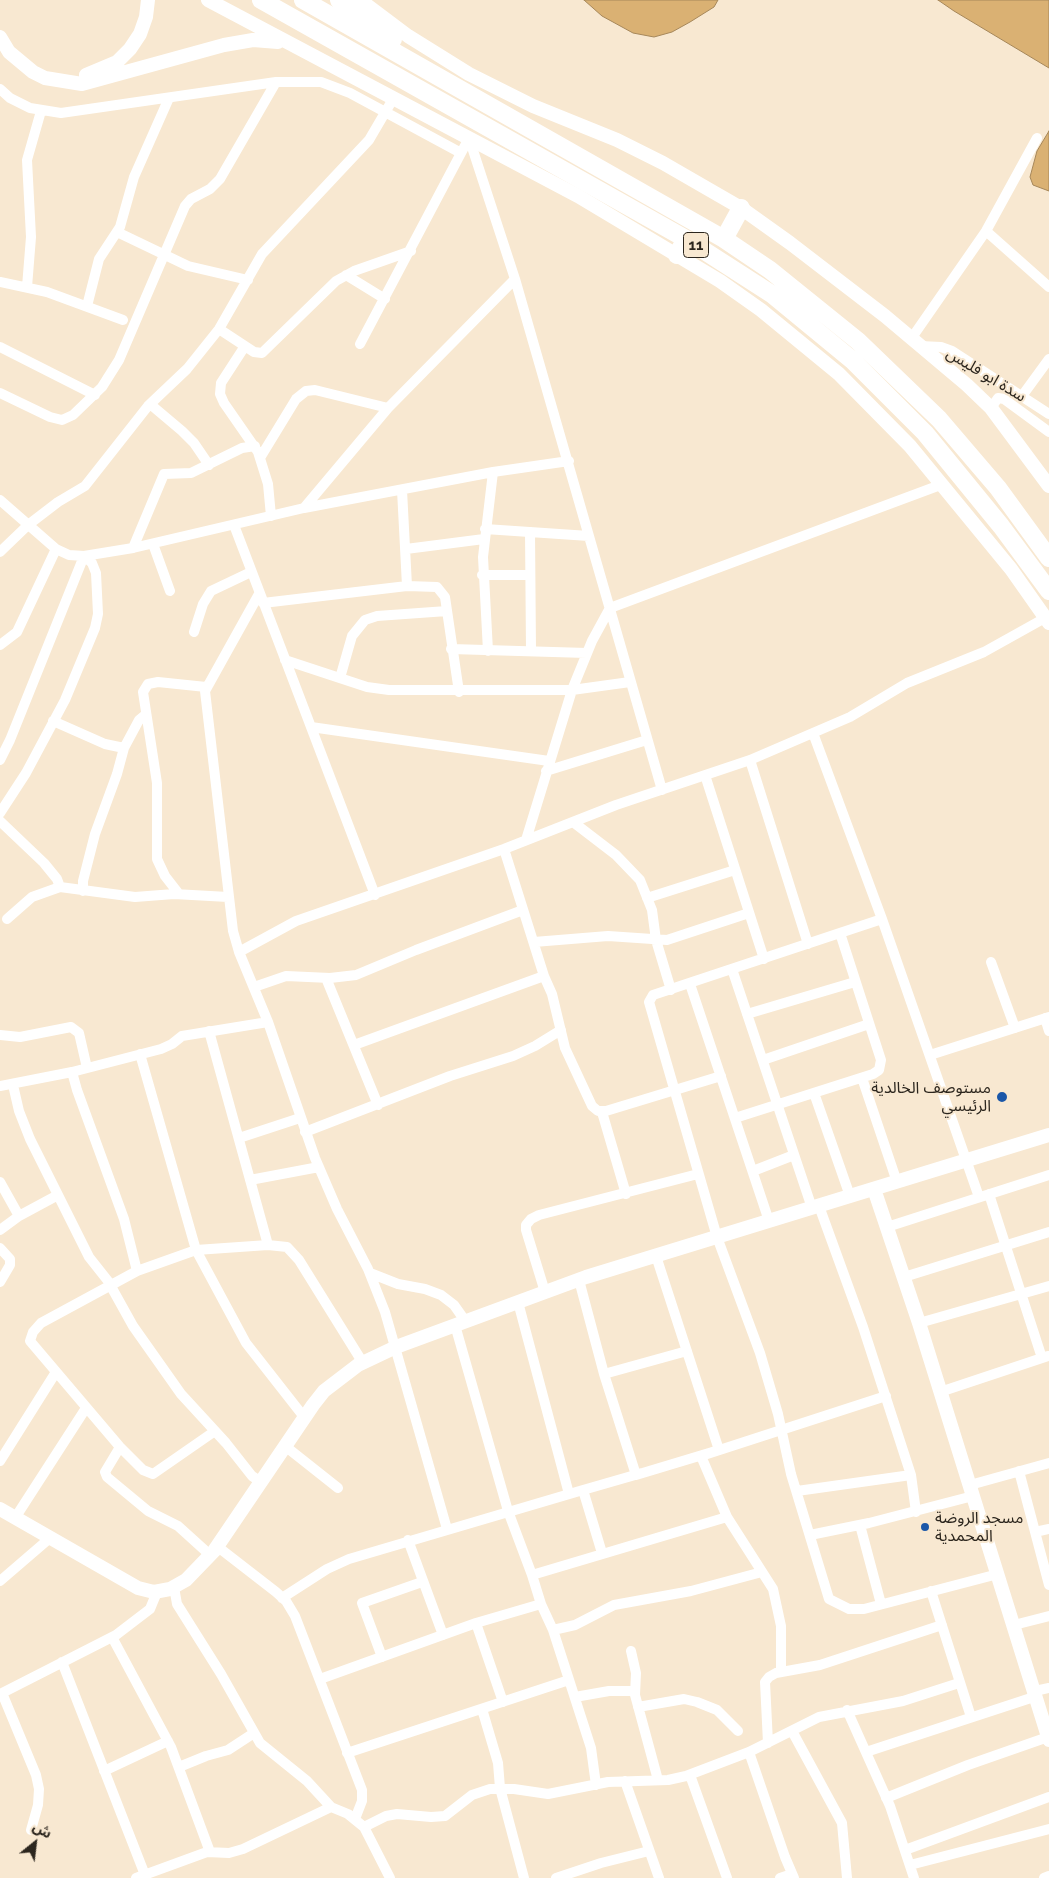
<!DOCTYPE html>
<meta charset="utf-8">
<style>
body{margin:0}
#map{position:relative;width:1049px;height:1878px;overflow:hidden;background:#f8e8d1;font-family:Raleway,"Noto Sans Arabic",sans-serif}
canvas{display:block}
.north{position:absolute;left:10px;top:1818px;width:50px;height:50px;-webkit-text-stroke:4px #f8e8d1;paint-order:stroke;rotate:29deg;font-size:14px;font-weight:700;line-height:20px;text-align:center;color:#2c261e}
.north::after{content:'';display:block;margin:auto;width:18px;height:22px;background:#2c261e;clip-path:polygon(50% 0,100% 100%,50% 72%,0 100%)}
</style>
<div id="map">
<canvas width="1049" height="1878"></canvas>
<div class="north">ش</div>
</div>
<script>
const c = document.querySelector('canvas').getContext('2d');
c.lineJoin = 'round';
function paint(path, color) { c.fillStyle = color; c.fill(path, 'evenodd'); }
const toPath = rows => new Path2D(rows.map(r => 'M' + r).join(''));
function stroke(path, color, width, dash) { c.strokeStyle = color; c.lineWidth = width; c.lineCap = dash ? 'butt' : 'round'; c.setLineDash(dash || []); c.stroke(path); }
function label(font, color, halo, rows, align = 'center') {
  c.font = font + ' Raleway,"Noto Sans Arabic",sans-serif'; c.lineWidth = 4; c.setLineDash([]); c.textBaseline = 'middle'; c.strokeStyle = halo; c.fillStyle = color; for (const [text, x, y, turn = 0] of rows) {
    c.save(); c.translate(x, y); c.rotate((+turn || 0) * Math.PI / 180); c.textAlign = isNaN(turn) ? turn : align; if (halo) c.strokeText(text, 0, 0); c.fillText(text, 0, 0); c.restore();
  }
}
const water = toPath([
 [584,0,718,0,714,7,690,22,672,32,654,37,633,33,602,16,584,0],
 [938,0,1049,0,1049,68,954,11,938,0],
 [1049,131,1049,191,1033,185,1030,177,1037,151,1049,131]
]);
const street = toPath([
 [0,89,10,98,30,108,61,113,276,82,321,82,350,93,461,153],
 [469,138,515,279,662,790],
 [986,231,1049,287],
 [117,232,188,266,248,280],
 [346,275,385,299],
 [0,282,47,292,123,320],
 [27,287,31,237,27,160,41,111],
 [87,306,99,259,120,227,134,177,169,98],
 [219,329,254,352,262,353,336,281,354,271,411,251],
 [911,339,986,231,1037,138],
 [360,344,469,138],
 [245,346,221,383,220,394,224,403,258,452,268,484,271,516],
 [920,346,941,347,952,351,1049,414],
 [0,347,95,395],
 [0,393,50,417,62,420,73,415,102,387,119,360,185,206,191,199,210,189,220,179,276,82],
 [1022,396,1049,359],
 [150,404,182,431,194,443,209,465],
 [991,408,998,398,1004,399,1049,432],
 [260,458,296,399,306,391,315,390,388,408],
 [402,490,407,586],
 [0,500,56,549,69,555,84,556,133,548,304,508,493,472,569,461],
 [304,508,388,408,515,279],
 [234,525,375,895],
 [485,529,589,536],
 [530,532,531,651],
 [153,544,170,591],
 [133,548,164,474,191,473,242,448,255,446],
 [406,549,484,539],
 [0,552,28,525,58,502,85,486,148,406,187,369,219,329,262,254,369,140,393,99],
 [482,575,529,575],
 [259,594,205,691,233,931,239,952,268,1022,315,1158,337,1209,368,1269,385,1312,447,1529],
 [263,603,407,586,437,587,445,597,459,692],
 [194,632,203,604,211,591,251,572],
 [0,645,17,632,56,549],
 [451,649,587,653],
 [488,651,483,557,493,472],
 [285,660,367,687,389,690,572,690,630,682],
 [340,678,352,636,365,620,377,616,447,611],
 [53,721,105,744,124,748],
 [311,727,549,761],
 [813,733,882,919,979,1197],
 [0,760,10,740,84,556,92,563,96,573,98,614,95,628,65,700,26,773,0,813],
 [750,760,808,944],
 [546,771,647,740],
 [705,775,764,959],
 [0,821,44,863,57,879,60,887],
 [573,822,616,855,640,880,652,910,656,940,671,990],
 [526,840,572,690,592,641,610,608,943,484],
 [504,849,544,976,552,994,565,1048,592,1106,598,1111,606,1111,721,1076],
 [83,891,83,881,95,834,117,774,124,748,139,720,145,715],
 [179,894,165,876,157,859,157,783,143,692,148,684,158,682,206,687],
 [647,898,735,870],
 [7,919,32,897,60,887,135,897,174,894,228,897],
 [882,919,653,995,649,1002,717,1237,760,1353,778,1414,791,1474,829,1599,849,1609,864,1609,998,1574],
 [534,942,608,936,667,940,749,913],
 [239,952,296,921,504,849,616,805,750,760,850,717,907,683,984,652,1045,618],
 [991,962,1015,1028],
 [732,969,812,1208],
 [326,978,378,1105],
 [690,984,769,1221],
 [254,987,286,976,330,978,356,975,416,950,523,910],
 [747,1014,855,982],
 [1045,1018,1049,1031],
 [209,1031,268,1245,196,1250,246,1343,304,1417],
 [0,1035,20,1037,71,1027,79,1033,87,1068],
 [354,1045,544,976],
 [140,1054,196,1250,137,1271,41,1323,33,1332,30,1341,120,1447,143,1470,153,1474,215,1431],
 [930,1055,1049,1017],
 [763,1060,869,1024],
 [72,1072,77,1090,124,1219,137,1271],
 [862,1078,897,1182],
 [13,1085,19,1111,30,1139,89,1257,108,1281,133,1326,181,1394,226,1443,252,1476,261,1482],
 [0,1086,72,1072,161,1049,172,1044,182,1036,268,1022],
 [814,1093,850,1196],
 [602,1112,626,1194],
 [735,1118,873,1074,879,1070,881,1060,840,933],
 [305,1132,450,1076,513,1056,535,1046,561,1030],
 [239,1138,300,1118],
 [753,1171,794,1155],
 [250,1180,319,1167],
 [0,1182,19,1216],
 [989,1194,1042,1358],
 [819,1206,863,1327,911,1475,916,1512],
 [887,1227,1049,1175],
 [0,1230,19,1216,58,1195],
 [268,1245,287,1247,299,1260,363,1363],
 [0,1248,10,1259,10,1265,0,1282],
 [370,1273,398,1284,425,1289,441,1295,454,1305,466,1322],
 [904,1277,1049,1232],
 [579,1280,604,1374,636,1475,719,1450,656,1256],
 [545,1292,526,1230,526,1225,531,1219,539,1215,698,1174],
 [518,1302,569,1494],
 [919,1323,1049,1286],
 [455,1325,508,1511,532,1575,541,1604,553,1630,591,1748,596,1785],
 [604,1374,687,1351],
 [940,1392,1048,1356],
 [285,1446,338,1488],
 [120,1447,105,1472,107,1477,148,1511,178,1526,210,1555],
 [0,1461,56,1372],
 [1019,1471,1049,1585],
 [970,1485,1049,1463],
 [583,1490,642,1473],
 [797,1491,911,1475],
 [727,1517,701,1456,886,1396],
 [15,1518,86,1408],
 [860,1525,881,1604],
 [1035,1532,1049,1529],
 [810,1535,869,1523,973,1496],
 [408,1540,443,1635],
 [218,1547,276,1592,286,1601,295,1616,362,1790,362,1801,355,1819],
 [532,1575,727,1517,773,1589,781,1626,781,1672],
 [0,1581,50,1538],
 [174,1587,177,1604,221,1674,260,1743,307,1781,331,1807],
 [931,1591,971,1717],
 [282,1598,327,1569,349,1559,583,1490,602,1553],
 [476,1623,503,1702],
 [1014,1625,1049,1616],
 [553,1630,575,1625,614,1605,691,1591,762,1572],
 [112,1637,171,1747,210,1852],
 [631,1651,636,1673,635,1695,658,1780],
 [382,1657,362,1603,422,1582],
 [62,1662,145,1875],
 [320,1679,476,1623,541,1604],
 [1035,1691,1049,1688],
 [2,1693,36,1775,39,1789,38,1805,31,1830],
 [0,1694,116,1635,150,1609,157,1592],
 [575,1697,609,1691,634,1691],
 [638,1707,684,1699,697,1702,717,1710,738,1731],
 [482,1709,498,1763,500,1788,524,1878],
 [847,1710,890,1806,914,1878],
 [792,1731,842,1823,847,1878],
 [768,1743,765,1682,769,1677,776,1673,820,1665,942,1625],
 [749,1752,785,1857,794,1878],
 [866,1752,1037,1696],
 [347,1753,569,1680],
 [179,1767,206,1756,228,1750,254,1733],
 [104,1771,168,1741],
 [690,1775,727,1878],
 [625,1781,659,1878],
 [886,1798,968,1765,1048,1737],
 [364,1827,386,1816,397,1814,431,1817,445,1816,472,1795,490,1789,514,1789,548,1794,608,1782,668,1780,686,1776,749,1752,819,1717,903,1701,959,1683],
 [905,1850,1049,1797],
 [910,1865,1049,1829],
 [136,1878,207,1852,229,1853,243,1849,331,1807,348,1814,364,1827,390,1878],
 [556,1878,601,1863,649,1851],
 [780,1878,792,1874],
 [1044,1878,1049,1876]
]);
const secondary = toPath([
 [208,0,578,196,720,281,761,310,839,374,910,446,1011,569,1049,623],
 [360,0,408,36,469,74,533,106,617,140,663,163,741,208,790,243,885,316,967,385,991,408,1049,486],
 [0,37,9,52,33,72,45,78,82,84,224,45,253,40,278,42],
 [86,75,117,62,130,49,140,34,146,17,148,0],
 [874,1189,919,1323,1049,1740],
 [0,1509,138,1588,154,1592,170,1589,186,1580,214,1551,313,1405,324,1391,358,1365,396,1347,586,1277,1049,1135]
]);
const highway = toPath([
 [261,0,686,239,773,295,852,360,925,433,1001,526,1049,591],
 [303,0,724,239,770,270,858,341,939,419,998,488,1049,558],
 [339,0,393,39],
 [724,239,741,208],
 [677,255,686,239]
]);
const markers = [
 [1002,1097,6,"#1b57a8"],
 [925,1527,5,"#1b57a8"]
];
const shields = [
 [696,245,25]
];
const shieldNames = [
 ["11",696,245]
];
const streetNames = [
 ["سدة ابو فليس",986,375,31]
];
const poiNames = [
 ["مستوصف الخالدية",991,1088],
 ["الرئيسي",991,1106],
 ["مسجد الروضة",935,1518,"left"],
 ["المحمدية",935,1536,"left"]
];
paint(water, '#dab173');
stroke(water, '#a6875a', 1);
stroke(street, '#fff', 10);
stroke(secondary, '#fff', 14);
stroke(highway, '#fff', 18);
for (const [x, y, r, color] of markers) { const dot = new Path2D(); dot.arc(x, y, r, 0, 2 * Math.PI); c.fillStyle = color; c.fill(dot); stroke(dot, '#f8e8d1', 2); }
for (const [x, y, w] of shields) { const box = new Path2D(); box.roundRect(x - w / 2, y - 12.5, w, 25, 4); c.fillStyle = '#f8e8d1'; c.fill(box); stroke(box, '#2c261e', 1); }
label('bold 15px', '#2c261e', null, shieldNames);
label('16px', '#2c261e', '#f8e8d1', streetNames);
label('16px', '#2c261e', '#f8e8d1', poiNames, 'right');
</script>
